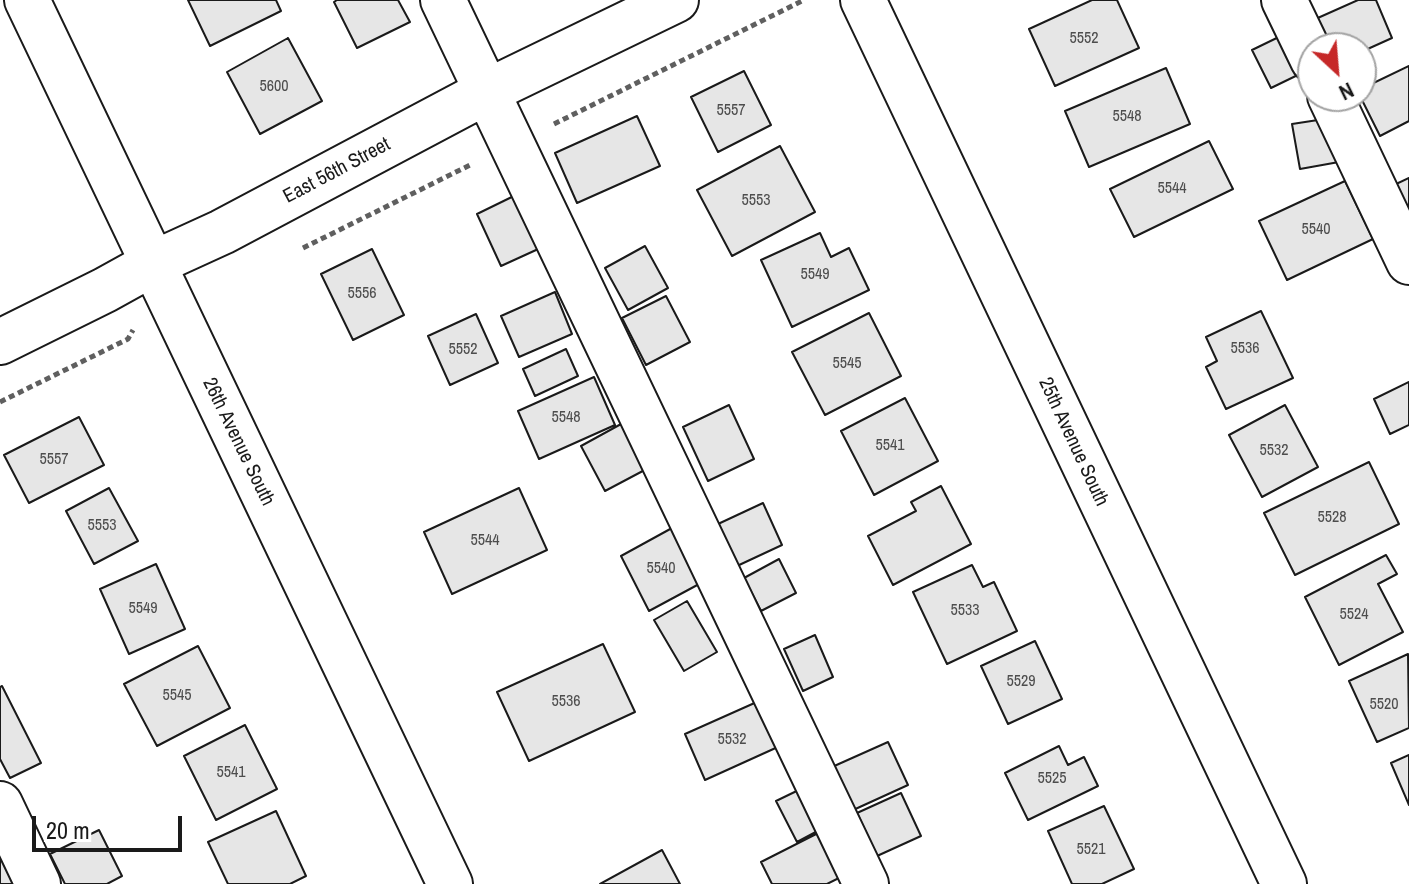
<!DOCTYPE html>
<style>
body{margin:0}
#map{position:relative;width:1409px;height:884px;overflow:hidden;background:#fff;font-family:"Archivo Narrow",sans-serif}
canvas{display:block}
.north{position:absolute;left:1297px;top:32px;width:80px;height:80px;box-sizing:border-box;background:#fff;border:2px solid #a3a3a3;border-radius:50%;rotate:154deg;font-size:22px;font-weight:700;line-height:32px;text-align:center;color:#1a1a1a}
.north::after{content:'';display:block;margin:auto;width:28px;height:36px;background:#c62828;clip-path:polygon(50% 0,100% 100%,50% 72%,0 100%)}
.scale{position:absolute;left:32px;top:816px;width:150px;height:36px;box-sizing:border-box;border:4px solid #1a1a1a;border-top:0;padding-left:10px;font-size:24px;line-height:28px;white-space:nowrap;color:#1a1a1a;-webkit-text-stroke:6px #fff;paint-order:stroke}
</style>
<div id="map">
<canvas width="1409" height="884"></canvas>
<div class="north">N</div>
<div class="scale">20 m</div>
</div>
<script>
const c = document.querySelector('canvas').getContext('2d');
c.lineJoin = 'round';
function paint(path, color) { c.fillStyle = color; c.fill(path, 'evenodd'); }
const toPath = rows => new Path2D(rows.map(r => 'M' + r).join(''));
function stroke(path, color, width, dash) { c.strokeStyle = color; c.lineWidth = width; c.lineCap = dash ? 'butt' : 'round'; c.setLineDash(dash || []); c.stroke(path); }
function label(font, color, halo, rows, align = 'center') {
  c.font = font + ' "Archivo Narrow",sans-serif'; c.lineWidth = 6; c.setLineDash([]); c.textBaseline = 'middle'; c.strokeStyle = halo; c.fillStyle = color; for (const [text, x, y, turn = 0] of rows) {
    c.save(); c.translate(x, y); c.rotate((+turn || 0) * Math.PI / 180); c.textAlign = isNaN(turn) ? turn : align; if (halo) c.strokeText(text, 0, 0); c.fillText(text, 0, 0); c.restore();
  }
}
const building = toPath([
 [188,0,276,0,281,11,210,46,188,0],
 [337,0,398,0,410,22,357,48,334,2,337,0],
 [1092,0,1117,0,1139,48,1055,86,1029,29,1092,0],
 [1358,0,1376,0,1392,38,1361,52,1361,48,1322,48,1311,21,1358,0],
 [1287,33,1306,71,1271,88,1252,50,1287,33],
 [288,38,322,101,260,134,227,72,288,38],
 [1409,66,1409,121,1380,136,1360,96,1361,89,1409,66],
 [1166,68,1190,124,1089,167,1065,111,1166,68],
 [744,71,771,125,718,152,691,97,744,71],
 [637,116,660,166,577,203,555,153,637,116],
 [1331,118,1339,162,1300,169,1292,124,1331,118],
 [1209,141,1233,189,1134,237,1110,189,1209,141],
 [780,146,815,212,732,256,697,190,780,146],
 [1409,178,1409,215,1394,185,1409,178],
 [1345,181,1373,239,1287,280,1259,221,1345,181],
 [522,192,547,245,501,266,477,214,522,192],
 [820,233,831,257,849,248,869,290,792,327,761,260,820,233],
 [645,246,668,288,628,310,605,268,645,246],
 [372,249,404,315,353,340,321,274,372,249],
 [555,292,572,334,519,357,501,316,555,292],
 [666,296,690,342,646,365,622,318,666,296],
 [1261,311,1293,378,1226,409,1206,367,1217,361,1206,337,1261,311],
 [869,313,901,376,825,415,792,352,869,313],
 [476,314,498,363,450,385,428,336,476,314],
 [566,349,578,376,535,396,523,369,566,349],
 [594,377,615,425,539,459,518,411,594,377],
 [1409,382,1409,425,1390,434,1374,399,1409,382],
 [905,398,938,461,874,495,841,431,905,398],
 [729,405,754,459,708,481,683,427,729,405],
 [1285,405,1318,467,1262,497,1229,435,1285,405],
 [79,417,104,465,29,503,4,455,79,417],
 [632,418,656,464,605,491,581,446,632,418],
 [1369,462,1399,524,1295,575,1264,513,1369,462],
 [941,486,971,544,893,585,868,536,916,511,911,502,941,486],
 [109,488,138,541,94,564,66,511,109,488],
 [519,488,547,550,452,594,424,532,519,488],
 [763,503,782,545,737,566,718,524,763,503],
 [672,528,701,583,649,611,621,556,672,528],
 [1386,555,1397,574,1378,584,1403,632,1339,665,1305,597,1386,555],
 [779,559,796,593,761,611,744,578,779,559],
 [156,564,185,629,129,654,100,589,156,564],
 [972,565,983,587,994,582,1017,631,947,664,913,592,972,565],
 [687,601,717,652,684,671,654,620,687,601],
 [815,635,833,677,803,691,784,649,815,635],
 [1035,641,1062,699,1008,724,981,666,1035,641],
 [603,644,635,712,529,761,497,692,603,644],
 [198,646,230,708,157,746,124,684,198,646],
 [1408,654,1409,728,1377,742,1349,681,1408,654],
 [2,686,41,763,10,778,0,759,0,687,2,686],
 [759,701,780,746,705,780,685,734,759,701],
 [245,725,277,789,216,820,184,756,245,725],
 [888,742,908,785,851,811,832,767,888,742],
 [1059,746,1068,765,1084,757,1098,786,1028,820,1005,773,1059,746],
 [1409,755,1409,805,1391,763,1409,755],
 [807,786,827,826,797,842,776,801,807,786],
 [901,793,921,836,877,856,857,813,901,793],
 [1104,806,1134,869,1102,884,1072,884,1048,831,1104,806],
 [276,811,306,876,290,884,228,884,208,842,276,811],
 [828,828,851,872,827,884,772,884,761,862,828,828],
 [99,830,122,876,107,884,65,884,50,854,99,830],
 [0,841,20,881,13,884,0,884,0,841],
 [662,850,680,884,600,884,662,850]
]);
const path = toPath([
 [554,124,804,0],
 [303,248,470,165],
 [0,402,128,339,133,330]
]);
const minor = toPath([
 [27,0,450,884],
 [443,0,866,884],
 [863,0,1284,884],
 [1284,0,1313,60],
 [1330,96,1409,262],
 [0,342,105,290,152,264,222,232,486,92,676,0],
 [0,804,38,884]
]);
const numberNames = [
 ["5552",1084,39],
 ["5600",274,87],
 ["5557",731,111],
 ["5548",1127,117],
 ["5544",1172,189],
 ["5553",756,201],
 ["5540",1316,230],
 ["5549",815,275],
 ["5556",362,294],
 ["5536",1245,349],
 ["5552",463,350],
 ["5545",847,364],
 ["5548",566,418],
 ["5541",890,446],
 ["5532",1274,451],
 ["5557",54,460],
 ["5528",1332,518],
 ["5553",102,526],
 ["5544",485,541],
 ["5540",661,569],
 ["5549",143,609],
 ["5533",965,611],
 ["5524",1354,615],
 ["5529",1021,682],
 ["5545",177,696],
 ["5536",566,702],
 ["5520",1384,705],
 ["5532",732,740],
 ["5541",231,773],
 ["5525",1052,779],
 ["5521",1091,850]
];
const streetNames = [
 ["East 56th Street",337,171,-28],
 ["26th Avenue South",238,442,64],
 ["25th Avenue South",1073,442,65]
];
paint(building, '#e6e6e6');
stroke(building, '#1a1a1a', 2);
stroke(minor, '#1a1a1a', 48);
stroke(path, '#5f5f5f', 5, [6, 4]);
stroke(minor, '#fff', 44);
label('16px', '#4d4d4d', null, numberNames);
label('20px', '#1a1a1a', '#fff', streetNames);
</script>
